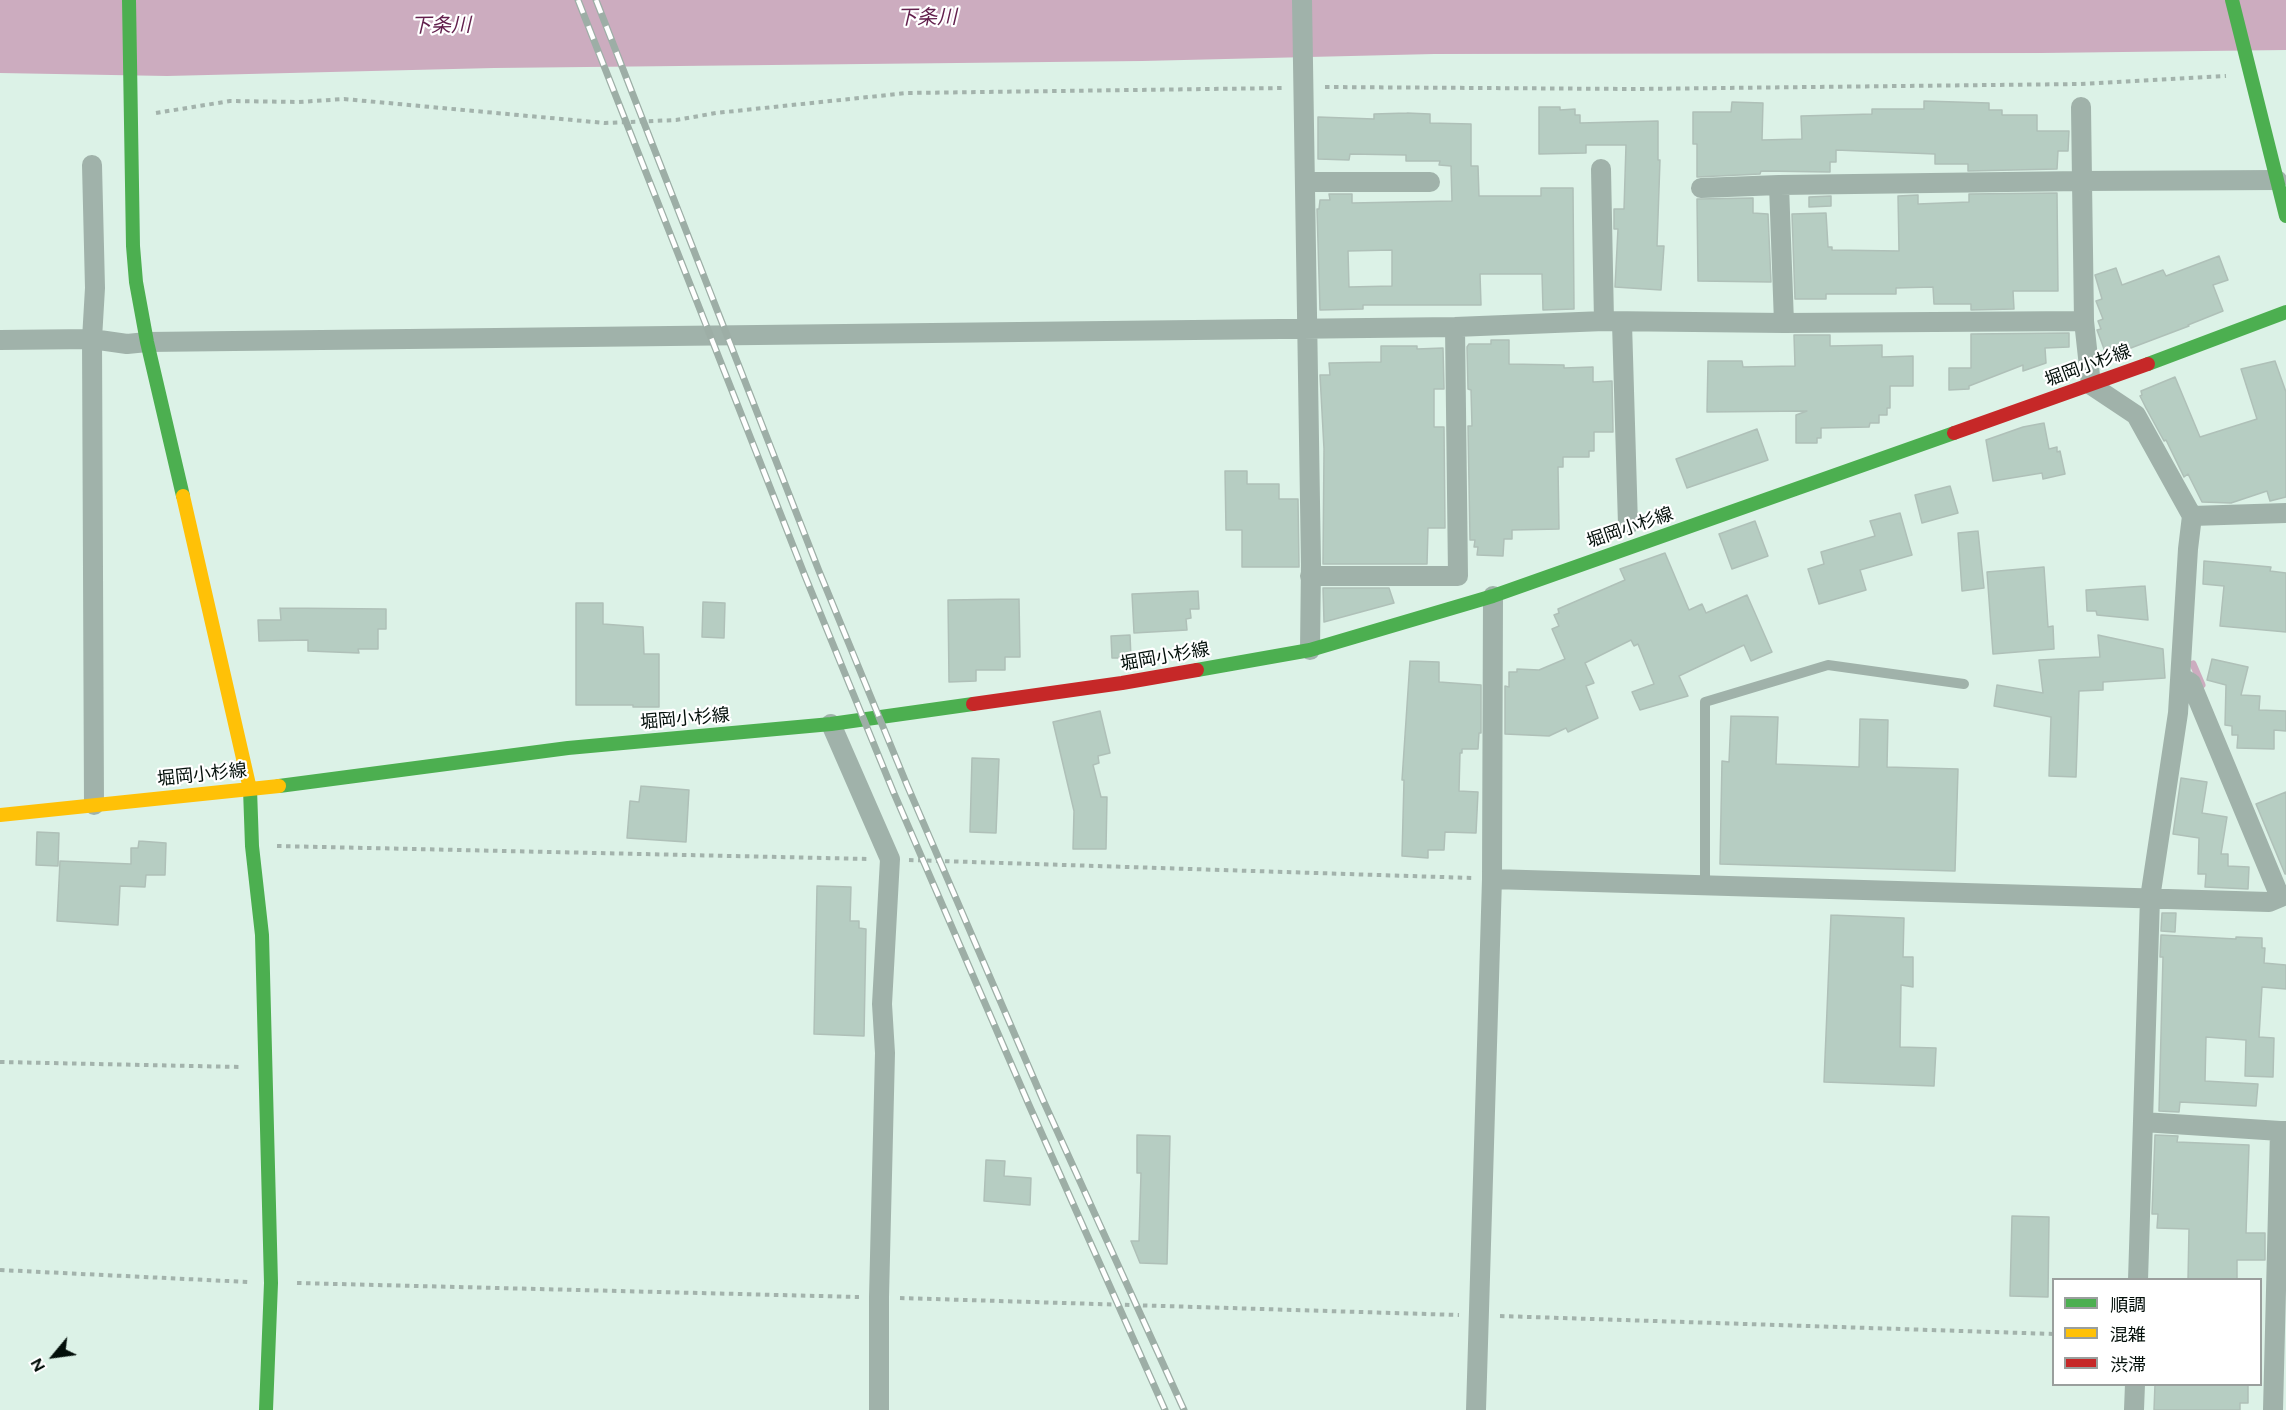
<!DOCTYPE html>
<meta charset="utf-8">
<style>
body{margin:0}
#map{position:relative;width:2286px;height:1410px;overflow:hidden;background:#dcf2e7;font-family:Figtree,"Noto Sans JP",sans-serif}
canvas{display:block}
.legend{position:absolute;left:2052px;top:1278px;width:210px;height:108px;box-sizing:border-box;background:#fff;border:2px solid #9a9f9d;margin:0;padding:8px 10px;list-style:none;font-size:18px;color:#030f0a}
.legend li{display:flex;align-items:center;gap:12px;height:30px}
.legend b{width:30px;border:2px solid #9a9f9d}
.north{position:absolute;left:24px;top:1326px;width:60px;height:60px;-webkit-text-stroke:4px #fff;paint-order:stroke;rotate:241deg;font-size:16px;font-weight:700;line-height:24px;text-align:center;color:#030f0a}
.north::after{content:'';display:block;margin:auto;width:21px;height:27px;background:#030f0a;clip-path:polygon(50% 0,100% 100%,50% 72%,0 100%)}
</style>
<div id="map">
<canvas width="2286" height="1410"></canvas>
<ul class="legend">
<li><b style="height:8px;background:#4caf50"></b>順調</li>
<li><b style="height:8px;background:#ffc107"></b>混雑</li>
<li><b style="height:8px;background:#c62828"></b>渋滞</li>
</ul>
<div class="north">N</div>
</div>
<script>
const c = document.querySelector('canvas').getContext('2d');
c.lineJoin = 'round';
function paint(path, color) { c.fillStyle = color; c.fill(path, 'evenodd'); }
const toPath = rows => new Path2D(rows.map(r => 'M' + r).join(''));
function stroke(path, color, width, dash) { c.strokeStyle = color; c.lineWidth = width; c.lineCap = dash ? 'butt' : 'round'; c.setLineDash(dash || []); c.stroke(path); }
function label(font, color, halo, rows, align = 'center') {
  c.font = font + ' Figtree,"Noto Sans JP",sans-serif'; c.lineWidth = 4.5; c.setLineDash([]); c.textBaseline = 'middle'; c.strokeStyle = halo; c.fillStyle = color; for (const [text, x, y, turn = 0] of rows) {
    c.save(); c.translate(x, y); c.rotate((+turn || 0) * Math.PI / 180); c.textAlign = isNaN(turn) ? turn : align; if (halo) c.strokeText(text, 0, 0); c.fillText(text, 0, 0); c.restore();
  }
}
const water = toPath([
 [0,0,2286,0,2286,50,2041,53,1434,54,1142,61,494,68,167,76,0,73]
]);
const stream = toPath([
 [2193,664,2202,685]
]);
const building = toPath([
 [1924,101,1989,103,1989,110,2002,110,2002,115,2037,115,2037,131,2069,131,2068,151,2058,151,2057,169,1968,171,1968,164,1935,164,1935,154,1836,150,1836,162,1830,162,1830,172,1761,171,1760,174,1697,177,1697,144,1693,144,1693,112,1731,112,1732,102,1763,103,1762,140,1802,139,1801,116,1872,114,1872,109,1924,109,1924,101],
 [1539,107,1560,107,1560,110,1575,109,1575,115,1580,115,1580,123,1658,121,1658,160,1660,160,1657,246,1664,246,1661,290,1615,287,1618,229,1614,229,1614,209,1624,209,1626,145,1586,145,1586,153,1539,154,1539,107],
 [1407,113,1430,114,1430,123,1471,124,1471,166,1478,166,1479,196,1541,196,1541,188,1573,188,1574,309,1543,310,1542,274,1480,274,1481,305,1363,305,1363,309,1320,310,1317,209,1319,209,1320,200,1330,200,1329,194,1352,194,1352,203,1452,201,1451,166,1439,165,1440,161,1406,161,1406,155,1350,154,1349,160,1318,159,1318,117,1374,119,1374,114,1407,113],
 [1392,250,1392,286,1349,287,1348,251,1392,250],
 [2057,193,2058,291,2013,291,2014,309,1971,310,1971,304,1934,304,1933,287,1896,288,1896,294,1826,294,1826,299,1795,299,1792,214,1826,213,1828,247,1832,247,1832,250,1899,251,1898,196,1918,195,1918,204,1969,202,1969,194,2057,193],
 [1831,196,1831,206,1809,207,1809,197,1831,196],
 [1753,198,1753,213,1768,214,1771,282,1698,281,1697,199,1753,198],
 [2219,256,2228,280,2213,285,2223,311,2188,325,2189,326,2107,357,2097,330,2101,329,2098,321,2103,319,2096,301,2102,299,2095,275,2116,268,2122,285,2163,270,2166,276,2219,256],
 [2069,333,2069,347,2045,348,2046,363,2023,371,2023,365,1969,386,1969,389,1949,390,1949,368,1971,368,1971,334,2069,333],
 [1794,335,1830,335,1830,346,1882,345,1882,357,1913,356,1913,386,1890,386,1890,408,1887,408,1887,415,1879,415,1879,423,1870,423,1869,427,1821,428,1821,438,1817,438,1817,443,1796,443,1796,415,1807,411,1707,412,1708,361,1742,361,1743,367,1795,366,1794,335],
 [1491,340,1509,340,1509,364,1564,365,1564,368,1593,367,1593,382,1612,381,1613,432,1594,432,1594,451,1589,451,1589,457,1563,457,1563,467,1558,467,1559,529,1512,530,1512,539,1504,539,1503,556,1477,555,1478,547,1474,547,1475,540,1470,540,1468,426,1472,426,1471,390,1468,389,1467,347,1469,344,1491,344,1491,340],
 [1381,346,1417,346,1417,349,1443,348,1444,389,1434,389,1434,427,1444,427,1445,528,1428,528,1427,564,1323,564,1324,449,1320,375,1330,375,1329,363,1381,362,1381,346],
 [2275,361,2286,392,2286,497,2270,501,2267,491,2231,503,2202,502,2188,474,2184,477,2166,440,2164,441,2146,408,2140,396,2142,395,2141,391,2175,377,2200,437,2257,419,2241,369,2275,361],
 [2044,423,2049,449,2057,447,2057,452,2060,451,2065,474,2043,479,2042,473,1993,481,1986,440,2023,427,2044,423],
 [1757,429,1768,460,1687,488,1676,459,1757,429],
 [1225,471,1247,471,1247,484,1279,484,1279,499,1298,499,1299,567,1242,567,1242,530,1226,530,1225,471],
 [1950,486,1958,513,1922,523,1915,495,1950,486],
 [1900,513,1912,555,1860,570,1866,590,1819,604,1808,569,1824,564,1821,552,1875,536,1870,521,1900,513],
 [1755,521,1768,556,1732,569,1719,534,1755,521],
 [1978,531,1984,588,1962,591,1958,533,1978,531],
 [1665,553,1689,610,1702,604,1706,613,1747,595,1772,652,1751,661,1744,645,1679,676,1688,696,1640,710,1632,692,1654,684,1638,644,1634,646,1631,640,1585,663,1594,683,1586,686,1598,718,1568,732,1566,728,1549,736,1505,734,1505,686,1509,687,1509,672,1517,672,1517,669,1539,670,1565,659,1552,629,1559,626,1554,615,1559,613,1558,609,1625,580,1620,569,1665,553],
 [2204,561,2271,567,2270,571,2286,573,2286,632,2220,626,2224,586,2203,584,2204,561],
 [2044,567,2048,627,2053,626,2054,649,1993,654,1987,572,2044,567],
 [2145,586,2148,620,2097,615,2096,611,2087,611,2086,590,2145,586],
 [1323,588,1389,588,1394,603,1324,622,1323,588],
 [1198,591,1199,609,1190,609,1191,618,1186,619,1187,630,1134,633,1132,594,1198,591],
 [1019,599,1020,657,1005,657,1005,670,976,670,976,681,949,682,948,600,1019,599],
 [703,602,725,603,724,638,702,637,703,602],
 [576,603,603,603,603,624,643,627,644,654,659,654,659,707,633,707,633,705,576,705,576,603],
 [280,608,386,609,386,629,378,629,378,649,358,649,359,653,308,651,308,640,259,641,258,620,281,620,280,608],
 [1130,635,1131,658,1112,658,1111,636,1130,635],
 [2098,635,2163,649,2165,678,2103,682,2103,690,2079,691,2076,777,2049,776,2051,717,1994,706,1997,685,2043,693,2039,660,2100,657,2098,635],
 [2212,659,2248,667,2241,695,2260,696,2259,710,2286,711,2286,731,2274,730,2274,749,2237,748,2238,735,2232,735,2232,726,2225,725,2226,685,2207,680,2212,659],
 [1410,661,1439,662,1439,682,1481,685,1481,733,1479,733,1478,749,1462,749,1462,753,1460,753,1459,791,1478,792,1476,833,1445,832,1444,850,1428,850,1428,858,1402,856,1404,780,1402,780,1410,661],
 [1100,711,1110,753,1098,756,1099,763,1093,765,1101,797,1107,797,1106,849,1073,849,1074,811,1053,722,1100,711],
 [1731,716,1778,717,1776,764,1859,767,1860,719,1888,720,1887,767,1958,769,1955,871,1720,864,1722,761,1729,762,1731,716],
 [972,758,999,759,996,833,970,832,972,758],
 [2181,778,2207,782,2202,813,2227,817,2221,854,2228,854,2228,866,2249,867,2248,889,2205,887,2206,874,2198,874,2199,838,2173,834,2181,778],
 [641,786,689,790,686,842,627,838,630,801,639,802,641,786],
 [2286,792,2286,874,2285,874,2256,804,2286,792],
 [37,832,59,833,58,866,36,865,37,832],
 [139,841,166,843,165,875,146,875,145,887,120,886,118,925,57,921,60,861,131,864,131,848,138,848,139,841],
 [817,886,851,887,850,921,859,921,859,928,866,929,864,1036,814,1034,817,886],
 [2162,913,2176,913,2175,932,2161,931,2162,913],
 [1831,915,1904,918,1903,957,1913,957,1913,987,1901,985,1900,1047,1936,1048,1934,1086,1824,1082,1831,915],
 [2161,935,2236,939,2236,937,2262,938,2262,948,2265,948,2264,963,2286,965,2286,989,2262,987,2259,1037,2274,1038,2273,1077,2245,1076,2246,1040,2206,1037,2205,1081,2258,1084,2256,1106,2180,1102,2179,1112,2159,1111,2163,957,2160,957,2161,935],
 [1137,1135,1170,1136,1167,1264,1140,1263,1131,1241,1139,1241,1141,1173,1137,1173,1137,1135],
 [2155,1135,2178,1136,2177,1142,2249,1145,2246,1233,2265,1233,2265,1260,2237,1260,2237,1280,2188,1280,2189,1229,2157,1228,2158,1214,2152,1214,2155,1135],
 [986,1160,1005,1161,1004,1176,1031,1178,1030,1205,984,1201,986,1160],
 [2012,1216,2049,1217,2048,1297,2010,1296,2012,1216],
 [2155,1384,2245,1384,2248,1386,2248,1403,2240,1403,2240,1410,2154,1410,2155,1384]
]);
const path = toPath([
 [1325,87,1634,89,2080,84,2226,76],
 [156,113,230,101,299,102,344,99,605,123,676,120,716,113,907,93,1284,88],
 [277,846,869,859],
 [909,860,1472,878],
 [0,1062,241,1067],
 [0,1270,248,1282],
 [297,1283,859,1297],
 [900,1298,1459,1315],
 [1500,1316,2054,1334]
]);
const lane = toPath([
 [1705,885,1705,702,1828,665,1964,684]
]);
const street = toPath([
 [1302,0,1311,564,1310,650],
 [92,165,95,288,92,339,94,805],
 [1601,169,1604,321],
 [1306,182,1430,182],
 [1701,188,1779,185],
 [2084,321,2082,181,2277,180],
 [1622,323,1628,525],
 [1784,323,1779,185,2082,181,2081,107],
 [0,340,92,339,127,344,147,342,1455,327,1604,321,1784,323,2084,321,2091,385,2136,415,2192,516,2188,549,2178,713,2150,898,2138,1280],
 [2192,516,2286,513],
 [1310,576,1458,576,1455,327],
 [2181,677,2191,683,2280,897],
 [831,724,890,859,882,1004,885,1053,879,1297,879,1410],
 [1492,879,2269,902,2286,895],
 [2143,1122,2280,1131],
 [1476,1410,1492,879,1493,596],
 [2134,1410,2135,1384],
 [2273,1410,2280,1131,2286,1131]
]);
const fast = toPath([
 [129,0,133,246,136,282,147,342,183,496],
 [2232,0,2286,216],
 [2148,364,2286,312],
 [1197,670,1310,650,1493,596,1954,433],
 [279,786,568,748,831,724,973,704],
 [250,789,252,846,262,935,271,1283,266,1410]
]);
const slow = toPath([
 [183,496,250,789],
 [0,815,279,786]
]);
const jam = toPath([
 [1954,433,2148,364],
 [973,704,1122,683,1197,670]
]);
const rail = toPath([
 [578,0,805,576,893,791,1029,1105,1165,1410],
 [596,0,819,571,907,785,1043,1100,1184,1410]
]);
const streetNames = [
 ["堀岡小杉線",2088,366,-20],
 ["堀岡小杉線",1630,528,-19],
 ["堀岡小杉線",1165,657,-10],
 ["堀岡小杉線",685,719,-5],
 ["堀岡小杉線",202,775,-6]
];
const waterNames = [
 ["下条川",927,18,-1],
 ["下条川",441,26,-1]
];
paint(water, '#ccacbf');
stroke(stream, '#ccacbf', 7);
paint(building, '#b6cdc2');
stroke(building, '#afc0b8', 1.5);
stroke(path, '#a3b3ac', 4, [4.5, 4.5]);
stroke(lane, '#a0b2aa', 10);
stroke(street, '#a0b2aa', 20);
stroke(fast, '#4caf50', 14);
stroke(slow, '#ffc107', 14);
stroke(jam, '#c62828', 14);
stroke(rail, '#9daea6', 7);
stroke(rail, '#fff', 4.5, [14]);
label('18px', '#030f0a', '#fff', streetNames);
label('italic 20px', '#621f4c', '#fff', waterNames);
</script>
